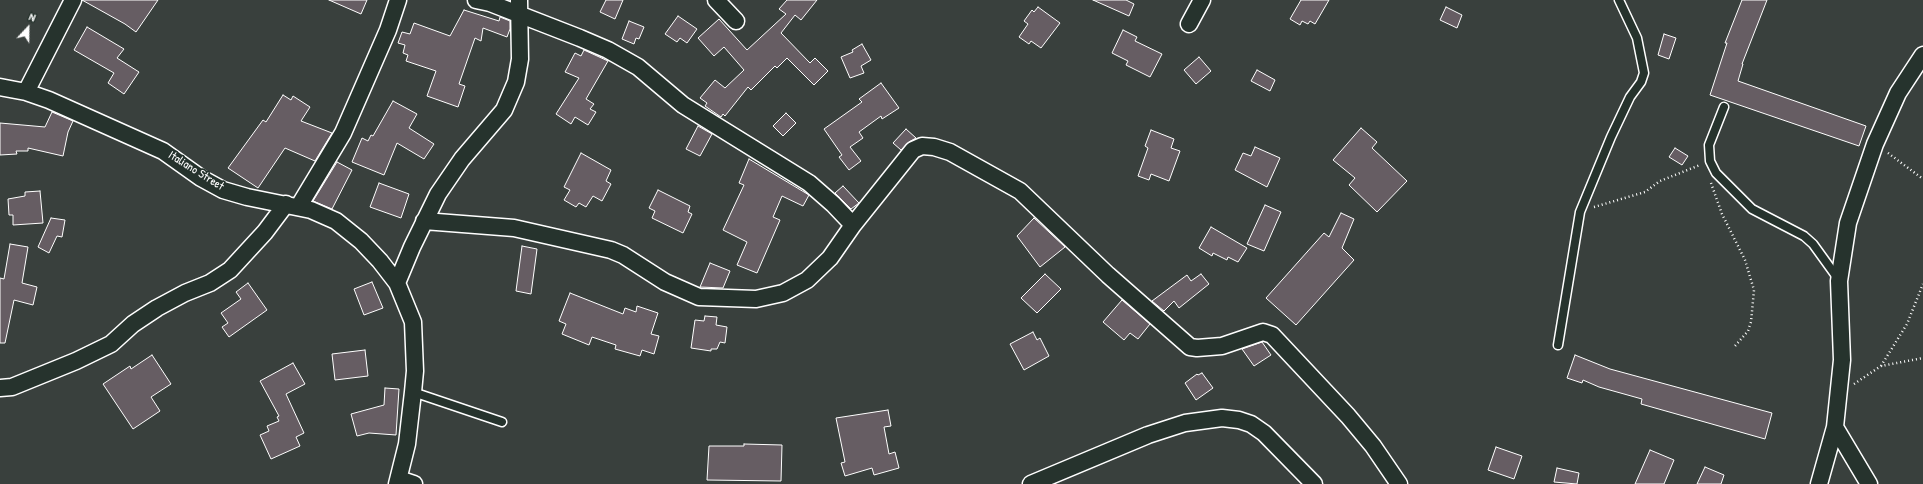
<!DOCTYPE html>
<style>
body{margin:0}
#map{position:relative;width:1923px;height:484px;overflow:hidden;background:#39403d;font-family:"Patrick Hand",sans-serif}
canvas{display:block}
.north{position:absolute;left:8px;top:8px;width:40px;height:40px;-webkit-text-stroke:3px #26332d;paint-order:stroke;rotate:22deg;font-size:11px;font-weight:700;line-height:16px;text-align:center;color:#fff}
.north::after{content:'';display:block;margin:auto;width:14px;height:18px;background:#fff;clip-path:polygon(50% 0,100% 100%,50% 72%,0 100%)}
</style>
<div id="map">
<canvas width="1923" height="484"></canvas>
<div class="north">N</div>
</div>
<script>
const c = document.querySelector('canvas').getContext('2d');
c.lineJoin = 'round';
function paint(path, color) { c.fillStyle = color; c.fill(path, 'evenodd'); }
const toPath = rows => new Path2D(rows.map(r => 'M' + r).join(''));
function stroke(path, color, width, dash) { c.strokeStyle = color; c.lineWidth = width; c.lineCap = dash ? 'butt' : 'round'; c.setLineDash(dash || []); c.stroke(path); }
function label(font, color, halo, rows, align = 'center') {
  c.font = font + ' "Patrick Hand",sans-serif'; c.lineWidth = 3.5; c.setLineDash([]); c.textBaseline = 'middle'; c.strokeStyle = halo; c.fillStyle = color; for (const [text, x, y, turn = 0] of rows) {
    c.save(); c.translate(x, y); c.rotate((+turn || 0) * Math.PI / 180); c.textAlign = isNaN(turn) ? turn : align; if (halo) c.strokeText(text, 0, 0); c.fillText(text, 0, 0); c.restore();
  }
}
const building = toPath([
 [82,0,158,0,136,32,125,24,82,0],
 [329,0,367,0,361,14,329,0],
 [606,0,623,0,615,19,600,12,606,0],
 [787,0,817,0,801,20,795,15,781,33,810,63,815,58,828,71,814,85,787,58,777,68,775,66,751,90,748,87,725,116,723,114,721,117,705,106,707,103,700,98,715,80,725,88,744,70,724,47,714,56,698,38,719,19,747,50,786,14,779,9,787,0],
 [1093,0,1126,0,1134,4,1129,16,1093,0],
 [1301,0,1329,0,1315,24,1310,21,1308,24,1302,21,1300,25,1290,19,1301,0],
 [1742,0,1767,0,1742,64,1743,64,1738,81,1866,126,1859,146,1710,95,1727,43,1725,43,1742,0],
 [1038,7,1060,23,1041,48,1031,41,1029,44,1019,37,1028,24,1024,21,1032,10,1034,12,1038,7],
 [1446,7,1462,15,1457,28,1440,20,1446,7],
 [464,10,499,21,500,17,510,21,510,29,507,37,483,28,481,41,475,38,459,84,465,86,458,107,427,96,436,71,406,61,408,55,403,53,405,45,398,43,402,32,410,34,414,23,450,36,464,10],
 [678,16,697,29,687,43,680,38,677,42,665,34,678,16],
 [629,21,644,27,639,39,636,38,634,44,622,39,629,21],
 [87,27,124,49,117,58,139,72,124,94,108,83,114,73,74,50,87,27],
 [1123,30,1137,37,1135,41,1162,54,1150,77,1126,65,1128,61,1112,53,1123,30],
 [1664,34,1676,38,1669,59,1658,55,1664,34],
 [862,44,871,60,861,66,864,73,850,78,841,57,853,52,852,50,862,44],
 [584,50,608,61,586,99,594,104,590,109,596,112,588,125,575,117,571,124,556,114,579,78,565,72,575,53,581,56,584,50],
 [1199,57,1211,71,1196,84,1184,70,1199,57],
 [1257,70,1275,80,1270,91,1251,81,1257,70],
 [881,83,899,108,882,119,881,116,859,132,863,138,850,147,861,161,849,170,839,157,842,155,824,129,862,102,859,99,881,83],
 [283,95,291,100,293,96,310,107,301,121,332,133,315,161,285,148,258,188,228,168,263,120,266,122,283,95],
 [393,101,417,114,409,128,434,144,424,159,397,143,384,175,352,162,362,138,368,141,371,135,373,136,393,101],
 [52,112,73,121,68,132,63,156,28,148,28,151,16,151,17,154,0,155,0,123,45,127,52,112],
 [786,113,796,123,783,136,773,126,786,113],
 [698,126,712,134,700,156,686,149,698,126],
 [1361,128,1377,142,1372,148,1407,181,1377,212,1349,185,1355,178,1333,160,1361,128],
 [906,129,916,138,909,142,901,150,893,143,906,129],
 [1151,130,1174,139,1171,148,1180,151,1169,181,1151,174,1149,180,1138,176,1148,148,1145,146,1151,130],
 [1255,147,1280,158,1267,187,1235,170,1243,153,1251,156,1255,147],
 [1675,148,1688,156,1682,165,1669,157,1675,148],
 [581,153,611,170,606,181,611,184,602,201,593,196,586,207,579,203,576,207,564,200,570,190,564,187,581,153],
 [749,159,809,195,803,206,782,196,773,217,780,220,757,273,737,265,747,242,723,230,744,185,739,183,749,159],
 [337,162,352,170,332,209,313,201,337,162],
 [379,183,409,194,401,218,370,207,379,183],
 [843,186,859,203,851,209,835,193,843,186],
 [658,190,690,206,688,212,692,214,683,233,652,218,655,211,649,208,658,190],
 [40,191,43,223,13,225,13,215,9,215,8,199,25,196,25,192,40,191],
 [1265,205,1281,212,1264,251,1247,244,1265,205],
 [1341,213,1354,219,1342,248,1354,260,1296,325,1266,298,1324,233,1329,237,1341,213],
 [51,218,65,220,62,237,57,236,49,253,38,247,51,218],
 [1034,218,1065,247,1040,267,1017,236,1034,218],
 [1211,227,1247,248,1238,262,1228,257,1227,260,1213,253,1212,256,1199,248,1211,227],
 [10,244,28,247,22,283,37,287,33,305,14,300,5,343,0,343,0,278,4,279,10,244],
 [522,246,537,249,531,294,516,291,522,246],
 [710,263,730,271,723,288,700,287,710,263],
 [1045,274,1061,289,1037,313,1021,298,1045,274],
 [1201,274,1209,284,1179,308,1174,301,1164,311,1152,301,1187,275,1191,281,1201,274],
 [372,282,383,308,364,315,354,289,372,282],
 [248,283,267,310,229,337,222,327,228,323,221,313,241,299,236,292,248,283],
 [570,293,623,314,625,308,636,312,637,306,658,313,651,334,659,336,654,354,642,350,640,356,615,349,616,345,592,337,589,345,562,334,566,324,559,321,570,293],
 [1122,300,1150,324,1138,339,1130,333,1124,340,1103,322,1122,300],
 [705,316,717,317,716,325,727,327,725,343,720,342,717,349,711,349,711,351,691,348,695,320,704,321,705,316],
 [1033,332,1037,340,1040,338,1049,356,1024,370,1010,344,1033,332],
 [1262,342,1271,355,1254,366,1242,349,1262,342],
 [365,350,368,376,335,380,332,354,365,350],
 [152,355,171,384,151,397,160,411,133,429,103,384,130,366,131,369,152,355],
 [1575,355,1610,369,1772,413,1765,439,1641,404,1642,399,1599,387,1583,380,1582,383,1567,378,1575,355],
 [293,363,305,384,286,394,304,433,296,437,300,446,271,459,260,435,269,431,267,426,279,421,277,417,279,416,260,381,293,363],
 [1202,373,1213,388,1196,400,1185,383,1197,374,1198,375,1202,373],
 [385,388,399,389,396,435,369,433,357,436,351,414,384,405,385,388],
 [888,410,891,426,884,427,889,454,895,452,899,468,874,475,872,468,845,476,841,463,845,462,836,418,888,410],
 [744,444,782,445,781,481,707,480,709,446,744,446,744,444],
 [1496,447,1522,456,1514,479,1488,470,1496,447],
 [1650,450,1674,460,1664,484,1635,484,1650,450],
 [1705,467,1724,475,1721,484,1697,484,1705,467],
 [1557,468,1579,473,1577,484,1554,482,1557,468]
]);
const path = toPath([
 [1888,153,1923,179],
 [1711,183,1722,214,1745,260,1754,290,1751,322,1748,331,1735,346],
 [1594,207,1645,192,1660,181,1700,165],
 [1881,366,1907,324,1923,284],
 [1854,384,1881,366,1923,358]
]);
const service = toPath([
 [1724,107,1709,145,1710,161,1716,173,1752,209,1804,236,1813,244,1839,280],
 [1558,345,1580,212,1611,137,1630,97,1641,82,1644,73,1637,38,1619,0],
 [413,392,502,422]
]);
const minor = toPath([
 [476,0,490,3,580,38,608,50,638,67,683,105,809,183,833,204,853,225],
 [716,0,736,21],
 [1189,24,1202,0],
 [0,87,26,92,49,100,163,151,201,178,223,190,247,197,311,210,336,221,361,241,380,261,397,283,413,322,415,371,413,392,407,444,397,484],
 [26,92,73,0],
 [299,206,343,133,388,30,398,0],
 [424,221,514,228,611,250,623,255,665,282,699,297,756,299,783,293,807,280,830,258,853,225,913,150,922,146,934,147,950,152,1020,191,1108,275,1190,347,1197,348,1222,346,1263,332,1272,335,1348,416,1373,446,1399,484],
 [397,283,412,247,438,194,462,159,504,110,516,82,520,59,519,0],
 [0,388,12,387,76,361,111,344,133,324,157,308,185,293,210,283,230,270,265,232,286,204],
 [1835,427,1869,484],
 [399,479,414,484],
 [1031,484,1148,435,1185,423,1222,418,1239,420,1251,424,1264,433,1314,484],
 [1819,484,1835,427,1842,360,1839,281,1848,223,1875,144,1898,93,1923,55]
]);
const streetNames = [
 ["Italiano Street",196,171,32]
];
paint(building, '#665d63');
stroke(building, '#fff', 1);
stroke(service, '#fff', 11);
stroke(minor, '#fff', 19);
stroke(path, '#fff', 2.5, [1, 3]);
stroke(service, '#26332d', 8);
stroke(minor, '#26332d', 16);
label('12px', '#fff', '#26332d', streetNames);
</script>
